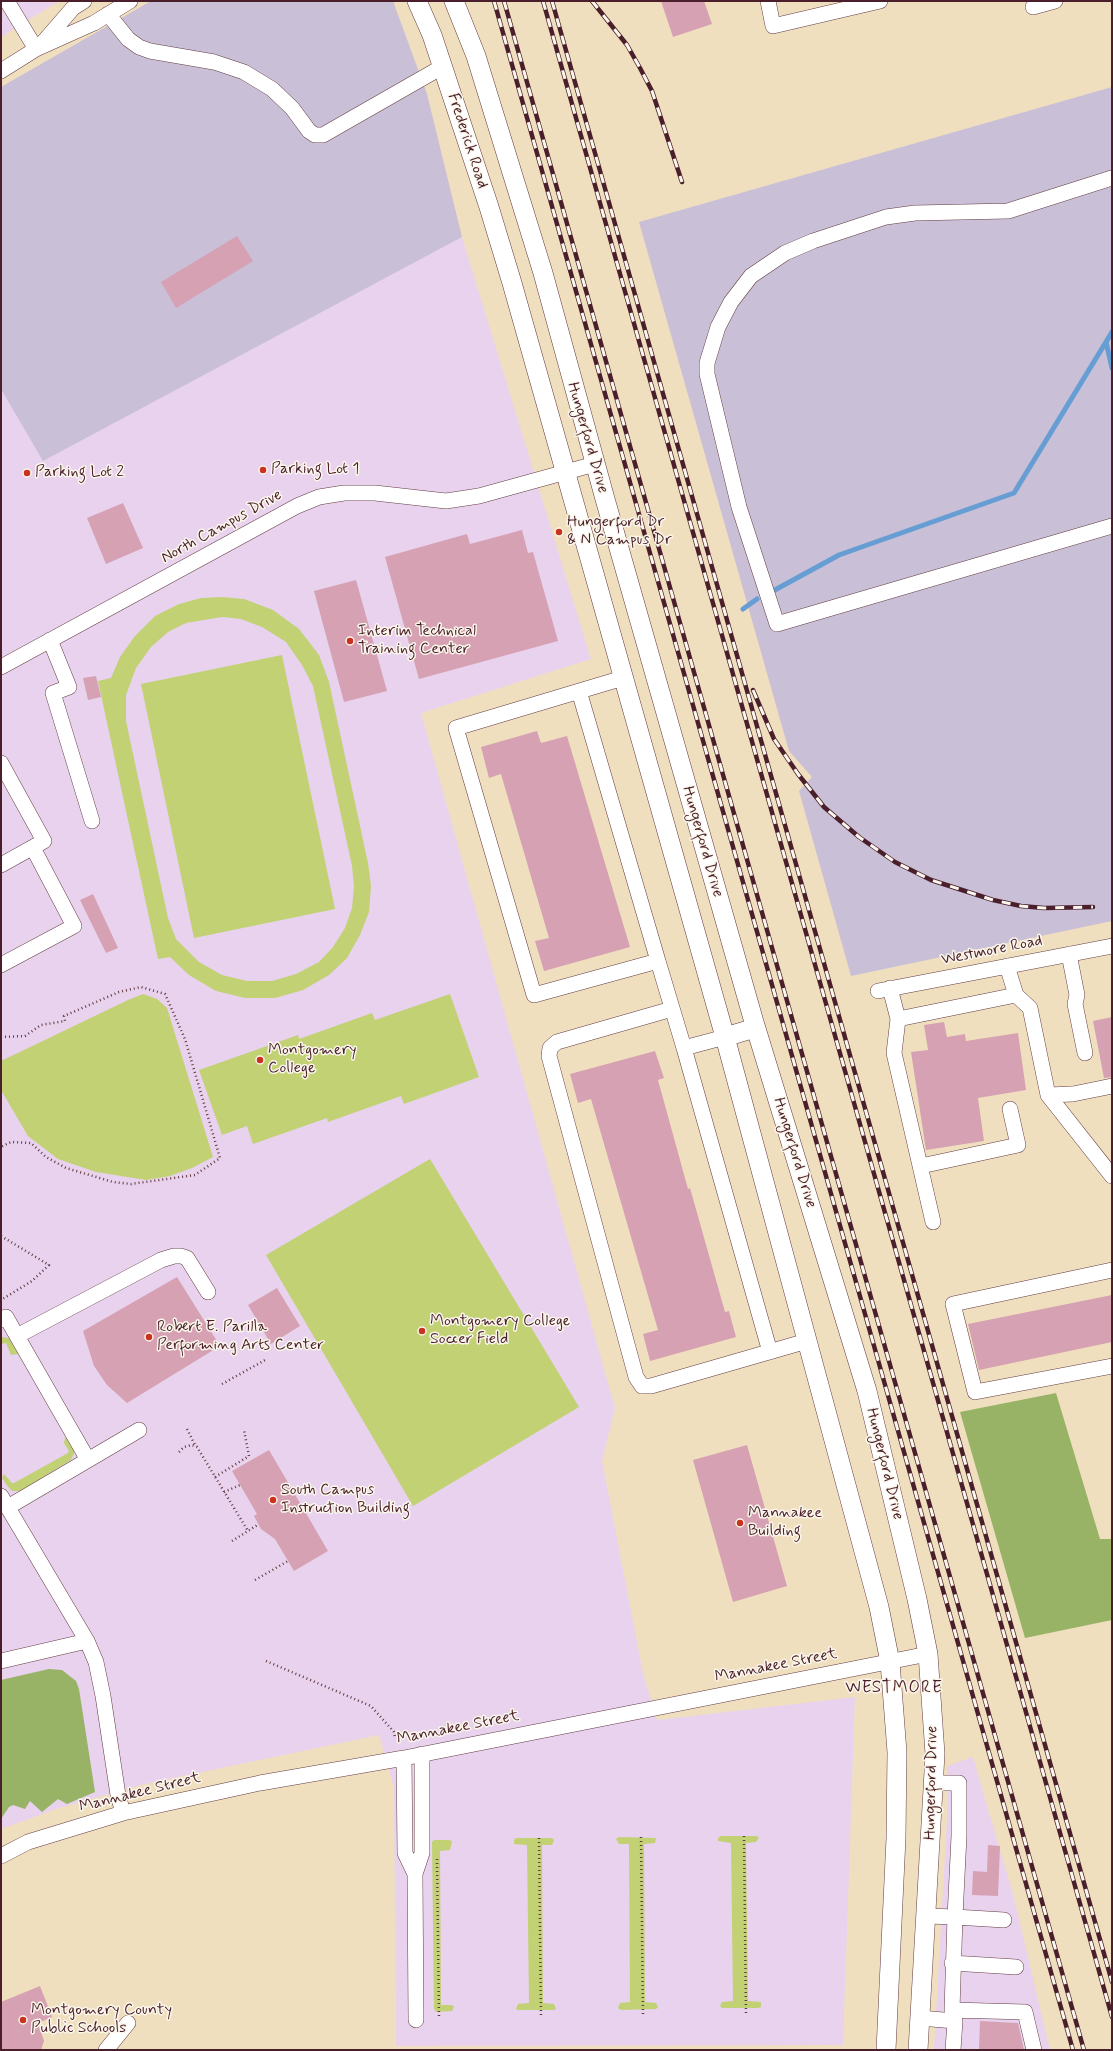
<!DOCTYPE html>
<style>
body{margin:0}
#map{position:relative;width:1113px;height:2051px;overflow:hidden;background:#f0dfbf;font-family:Mynerve,sans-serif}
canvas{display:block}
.frame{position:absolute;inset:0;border:2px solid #4a1f2b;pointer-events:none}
</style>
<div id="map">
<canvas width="1113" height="2051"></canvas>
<div class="frame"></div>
</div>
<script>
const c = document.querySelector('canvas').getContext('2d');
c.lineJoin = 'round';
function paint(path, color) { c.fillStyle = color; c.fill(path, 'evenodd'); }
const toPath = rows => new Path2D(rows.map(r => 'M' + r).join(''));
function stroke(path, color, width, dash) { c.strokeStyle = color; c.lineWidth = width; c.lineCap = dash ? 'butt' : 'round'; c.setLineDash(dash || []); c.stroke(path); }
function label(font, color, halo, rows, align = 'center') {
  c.font = font + ' Mynerve,sans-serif'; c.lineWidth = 3; c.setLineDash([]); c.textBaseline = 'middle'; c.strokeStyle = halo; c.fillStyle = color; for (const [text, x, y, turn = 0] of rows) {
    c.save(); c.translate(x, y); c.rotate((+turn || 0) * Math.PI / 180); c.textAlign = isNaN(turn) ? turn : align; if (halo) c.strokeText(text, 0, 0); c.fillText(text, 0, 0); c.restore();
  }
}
const built = toPath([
 [1,1,59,1,1,37],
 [462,237,591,659,421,713,615,1408,602,1461,643,1673,657,1720,855,1697,843,2045,396,2046,394,1788,379,1735,145,1784,59,1808,1,1829,1,389,44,460],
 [973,1757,1014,1898,1050,2050,934,2050,948,1801,947,1766]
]);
const industrial = toPath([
 [151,1,393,1,427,94,462,237,43,461,1,389,1,87],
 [1112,87,1112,921,851,976,799,791,812,777,789,751,639,222]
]);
const green = toPath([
 [222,597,244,599,273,610,299,629,319,655,329,682,368,863,371,886,369,912,360,935,347,958,329,975,303,990,275,998,245,998,216,991,189,975,170,957,158,959,98,681,111,678,120,657,135,636,155,616,179,604,201,598],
 [222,617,241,619,262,627,286,642,302,665,313,686,352,866,354,886,352,908,345,928,333,947,319,962,296,974,272,981,247,981,222,975,199,962,176,939,168,918,126,721,126,695,136,668,151,647,168,632,186,623],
 [282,655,335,909,194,938,141,684],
 [143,994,157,999,167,1008,213,1157,192,1168,170,1176,146,1180,96,1172,58,1159,28,1136,1,1090,1,1061,128,1000],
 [450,994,479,1077,404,1104,401,1096,328,1122,327,1118,253,1144,247,1126,222,1135,199,1070,298,1035,299,1039,372,1013,375,1020],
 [430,1159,579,1407,413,1506,266,1255],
 [1,1337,9,1338,18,1351,18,1354,11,1355,6,1343,1,1344],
 [65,1438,67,1438,75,1451,71,1460,20,1491,12,1491,8,1487,2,1478,4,1474,12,1483,14,1483,68,1453,69,1451,64,1443],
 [721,1836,756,1836,759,1837,756,1842,746,1843,748,2001,761,2002,761,2007,758,2008,722,2008,720,2006,722,2002,733,2001,731,1843,718,1841,718,1838],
 [619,1837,656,1838,655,1843,644,1844,645,2002,656,2003,658,2007,656,2009,621,2010,618,2008,620,2003,630,2002,629,1844,619,1844,616,1839],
 [516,1838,552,1838,554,1840,552,1845,542,1845,543,2003,554,2004,556,2009,554,2010,518,2010,516,2009,518,2004,529,2003,527,1845,514,1844,514,1840],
 [434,1840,449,1840,452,1841,450,1850,440,1851,441,2005,452,2005,454,2007,452,2011,436,2012,434,2009,432,1842]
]);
const forest = toPath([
 [1056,1393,1100,1539,1112,1539,1112,1620,1025,1638,960,1412],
 [49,1669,62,1670,76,1681,79,1689,95,1792,67,1804,58,1799,42,1812,30,1801,25,1809,13,1805,9,1807,1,1819,1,1680]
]);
const stream = toPath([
 [1106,342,1112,368],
 [773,591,839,555,1014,493,1112,332],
 [743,609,757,599]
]);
const building = toPath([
 [661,1,704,1,712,24,673,37],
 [237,236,253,261,176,308,161,282],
 [123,503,143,548,106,564,87,518],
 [522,530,528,553,533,552,558,641,419,679,385,557,467,534,470,544],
 [356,580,387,691,344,702,314,591],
 [96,676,101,697,88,700,83,678],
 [537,731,541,743,567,736,630,947,544,971,535,941,549,938,501,774,489,778,481,747],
 [93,894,118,948,106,953,80,900],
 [1112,1017,1112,1077,1104,1078,1093,1021],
 [944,1022,947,1037,965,1034,966,1041,1018,1033,1026,1090,978,1098,984,1141,926,1150,911,1052,928,1050,924,1025],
 [655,1051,664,1078,658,1080,688,1189,690,1188,725,1312,729,1311,736,1337,650,1361,643,1334,658,1330,591,1099,578,1103,570,1074],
 [177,1277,220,1346,127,1403,107,1385,94,1366,83,1331],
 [277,1288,300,1326,271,1344,248,1305],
 [1112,1295,1112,1342,979,1370,968,1324],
 [747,1445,787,1586,733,1602,693,1460],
 [269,1450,328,1551,294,1571,275,1539,261,1529,254,1516,257,1514,232,1471],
 [988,1845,1000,1846,998,1896,972,1895,973,1871,987,1872],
 [40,1986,52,2017,38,2023,44,2041,41,2050,1,2050,1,2002],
 [980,2021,1018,2023,1024,2050,979,2050]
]);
const path = toPath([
 [1,1037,25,1036,41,1025,65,1021,64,1016,119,992,141,987,165,994,185,1039,220,1158,195,1175,131,1184,113,1182,66,1168,46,1157,31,1143,11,1142,1,1147],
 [1,1236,49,1265,32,1281,1,1300],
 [222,1384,267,1359],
 [187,1429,195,1445],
 [179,1452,184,1447,192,1445,197,1447,248,1531],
 [215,1477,249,1456,244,1430],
 [224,1492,240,1485],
 [232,1541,259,1524],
 [255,1580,288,1561],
 [266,1661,371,1706,394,1732,395,1738],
 [744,1836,746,2015],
 [641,1837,643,2017],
 [539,1838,541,2018],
 [437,1859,439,2019]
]);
const minor = toPath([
 [7,1,36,49],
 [768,1,773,26,880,1],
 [1033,7,1055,1],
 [108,14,128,39,139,47,150,51,214,62,244,72,272,89,292,108,309,131,315,135,323,135,442,67],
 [40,46,73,8,84,1],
 [1,71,36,49,94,23,130,1],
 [1112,178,1008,211,915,213,886,217,813,241,785,253,751,276,731,302,718,327,707,363,707,374,739,507,777,624,1112,526],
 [50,640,69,687,53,693,92,821],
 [1,667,297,506,319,497,344,493,375,493,446,501,479,496,595,464],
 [579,691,658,961,534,995,456,728,623,678],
 [1,763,44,841,1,865],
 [1069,954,1077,995,1075,1004,1085,1053],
 [658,961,684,1048,725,1037],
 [1,965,74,926,33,848],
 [890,988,898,1019,1016,995,1007,966],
 [878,991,1112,946],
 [1016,995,1030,1008,1048,1095,1112,1176],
 [672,1009,557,1042,550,1048,549,1056,636,1377,642,1386,651,1386,807,1341],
 [898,1019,894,1053,933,1222],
 [684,1048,770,1352],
 [1048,1095,1073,1094,1112,1086],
 [921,1166,1018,1145,1010,1109],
 [1112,1270,953,1304,975,1392,1112,1366],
 [1,1320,6,1317,88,1460],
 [17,1336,161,1260,174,1256,181,1256,187,1258,208,1292],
 [1,1496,87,1641,96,1662,103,1696,118,1795,123,1813],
 [8,1507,139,1430],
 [1,1661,87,1641],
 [404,1758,405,1853,415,1874],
 [934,1783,959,1783,959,1836,955,1917,1004,1920],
 [1,1856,28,1842,123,1813,260,1783,404,1758,928,1654],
 [952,1963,1016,1967],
 [952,2010,1025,2012,1034,2050],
 [920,2018,955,2021,952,2010,955,1917,927,1916],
 [416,2020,415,1874,422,1853,422,1754],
 [106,2050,128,2023],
 [953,2050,955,2021]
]);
const major = toPath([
 [417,1,432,35,489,207,512,283,725,1037,879,1607,890,1662,897,1752,896,1838,886,2050],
 [454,1,476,56,543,273,605,499,754,1022,867,1391,917,1599,928,1654,935,1754,918,2050],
 [725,1037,755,1028]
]);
const rail = toPath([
 [494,1,1073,2050],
 [504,1,1084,2050],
 [543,1,1112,2017],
 [552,1,1112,1982],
 [592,1,627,45,640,68,652,91,682,182],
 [753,690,774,739,798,774,824,807,859,837,895,862,931,880,993,900,1021,906,1044,908,1093,907]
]);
const markers = [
 [263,470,4,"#c8321e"],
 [27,473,4,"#c8321e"],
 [559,532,4,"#c8321e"],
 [350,641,4,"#c8321e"],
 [260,1060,4,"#c8321e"],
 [422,1331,4,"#c8321e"],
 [149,1337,4,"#c8321e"],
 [273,1500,4,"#c8321e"],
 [740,1523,4,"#c8321e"],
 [23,2020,4,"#c8321e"]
];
const streetNames = [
 ["Frederick Road",467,141,72],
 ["Hungerford Drive",587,438,74],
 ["North Campus Drive",222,527,-29],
 ["Hungerford Drive",702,842,74],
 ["Westmore Road",992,951,-11],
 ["Hungerford Drive",794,1153,73],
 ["Hungerford Drive",884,1464,76],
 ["Mannakee Street",776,1666,-11],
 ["Mannakee Street",458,1728,-11],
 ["Hungerford Drive",932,1783,-89],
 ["Mannakee Street",140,1793,-14]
];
const poiNames = [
 ["Parking Lot 1",271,470],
 ["Parking Lot 2",35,473],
 ["Hungerford Dr",567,523],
 ["& N Campus Dr",567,541],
 ["Interim Technical",358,632],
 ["Training Center",358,650],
 ["Montgomery",268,1051],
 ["College",268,1069],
 ["Montgomery College",430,1322],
 ["Soccer Field",430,1340],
 ["Robert E. Parilla",157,1328],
 ["Performing Arts Center",157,1346],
 ["South Campus",281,1491],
 ["Instruction Building",281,1509],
 ["Mannakee",748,1514],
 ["Building",748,1532],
 ["Montgomery County",31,2011],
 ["Public Schools",31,2029]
];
const neighbourhoodNames = [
 ["WESTMORE",894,1688]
];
paint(built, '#e8d2ee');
paint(industrial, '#c9bfd7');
paint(green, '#c1d174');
paint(forest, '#98b366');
stroke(stream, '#669ed4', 5);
paint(building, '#d6a1b2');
stroke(minor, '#633c41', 16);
stroke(major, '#633c41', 20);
stroke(path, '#633c41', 2.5, [1, 3]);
stroke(minor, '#fff', 15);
stroke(major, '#fff', 19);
stroke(rail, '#4a1f2b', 4.5);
stroke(rail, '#fbf7ec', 3, [9]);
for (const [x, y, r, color] of markers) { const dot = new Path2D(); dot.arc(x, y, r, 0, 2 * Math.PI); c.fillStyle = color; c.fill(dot); stroke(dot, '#fbf7ec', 1.5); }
label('16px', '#4a1f2b', '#fbf7ec', streetNames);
label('16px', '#4a1f2b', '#fbf7ec', poiNames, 'left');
c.letterSpacing = '1px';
label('17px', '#4a1f2b', '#fbf7ec', neighbourhoodNames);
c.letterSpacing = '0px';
</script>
